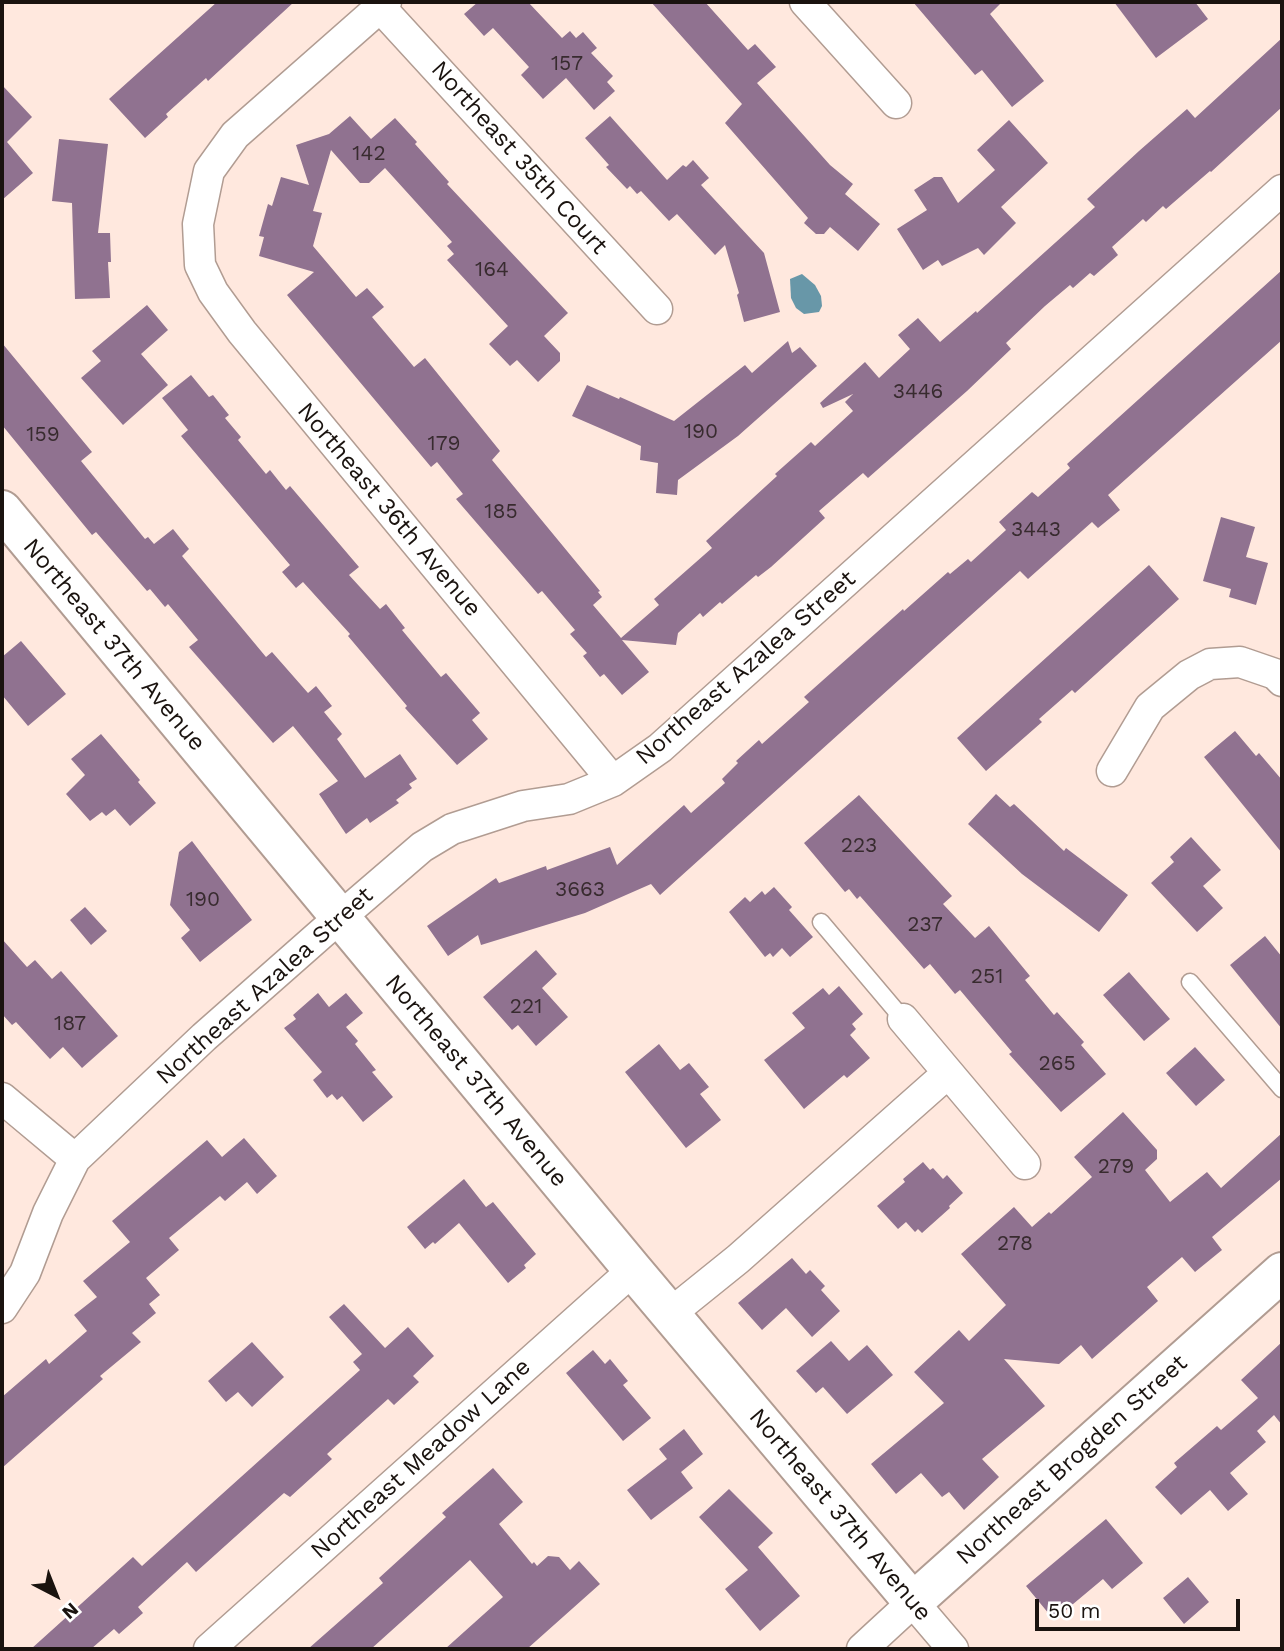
<!DOCTYPE html>
<style>
body{margin:0}
#map{position:relative;width:1284px;height:1651px;overflow:hidden;background:#ffe8de;font-family:"Work Sans",sans-serif}
canvas{display:block}
.frame{position:absolute;inset:0;border:4px solid #1a130f;pointer-events:none}
.north{position:absolute;left:21px;top:1560px;width:70px;height:70px;-webkit-text-stroke:5px #fff;paint-order:stroke;rotate:138deg;font-size:19px;font-weight:700;line-height:28px;text-align:center;color:#1a130f}
.north::after{content:'';display:block;margin:auto;width:24px;height:32px;background:#1a130f;clip-path:polygon(50% 0,100% 100%,50% 72%,0 100%)}
.scale{position:absolute;left:1035px;top:1599px;width:205px;height:32px;box-sizing:border-box;border:4px solid #1a130f;border-top:0;padding-left:9px;font-size:21px;line-height:24px;white-space:nowrap;color:#1a130f;-webkit-text-stroke:5px #fff;paint-order:stroke}
</style>
<div id="map">
<canvas width="1284" height="1651"></canvas>
<div class="frame"></div>
<div class="north">N</div>
<div class="scale">50 m</div>
</div>
<script>
const c = document.querySelector('canvas').getContext('2d');
c.lineJoin = 'round';
function paint(path, color) { c.fillStyle = color; c.fill(path, 'evenodd'); }
const toPath = rows => new Path2D(rows.map(r => 'M' + r).join(''));
function stroke(path, color, width, dash) { c.strokeStyle = color; c.lineWidth = width; c.lineCap = dash ? 'butt' : 'round'; c.setLineDash(dash || []); c.stroke(path); }
function label(font, color, halo, rows, align = 'center') {
  c.font = font + ' "Work Sans",sans-serif'; c.lineWidth = 5; c.setLineDash([]); c.textBaseline = 'middle'; c.strokeStyle = halo; c.fillStyle = color; for (const [text, x, y, turn = 0] of rows) {
    c.save(); c.translate(x, y); c.rotate((+turn || 0) * Math.PI / 180); c.textAlign = isNaN(turn) ? turn : align; if (halo) c.strokeText(text, 0, 0); c.fillText(text, 0, 0); c.restore();
  }
}
const water = toPath([
 [802,274,815,285,821,296,822,306,819,312,804,314,796,308,791,298,790,279]
]);
const building = toPath([
 [217,2,294,2,208,81,206,78,166,114,168,117,145,138,109,99],
 [478,2,528,2,562,38,570,31,576,38,583,32,597,48,591,53,613,76,607,82,615,91,594,110,566,78,543,99,521,75,529,67,493,28,484,36,464,14],
 [651,2,705,2,748,50,755,44,776,67,757,83,830,165,853,184,845,194,880,224,858,251,830,227,824,234,816,234,804,223,808,218,725,123,742,104],
 [913,2,1002,2,990,14,1044,81,1012,107,982,70,975,75],
 [1114,2,1195,2,1208,19,1156,58],
 [1282,38,1282,107,1211,172,1210,171,1166,209,1163,206,1146,222,1143,219,1112,247,1118,255,1094,276,1090,273,1073,288,1070,285,1045,306,1006,343,1011,349,967,391,868,478,863,473,819,511,825,518,771,567,758,577,756,575,722,604,720,602,703,617,700,613,678,633,676,645,622,640,649,672,622,695,604,674,600,677,583,656,587,653,570,634,575,630,542,591,538,594,456,499,463,494,437,462,431,467,287,295,314,272,259,256,264,237,259,236,268,204,272,206,281,177,309,185,296,145,329,134,350,116,371,139,395,118,417,142,415,144,449,182,447,184,568,313,544,336,560,353,560,361,538,382,517,360,510,366,489,344,508,326,447,260,454,254,447,246,452,242,385,168,369,183,360,183,331,150,313,211,322,213,313,246,356,297,367,288,384,307,372,317,414,367,425,358,500,451,492,460,600,591,598,592,602,597,593,605,621,638,659,605,654,599,712,548,706,541,777,476,775,474,811,442,815,446,853,411,845,402,853,394,823,408,820,403,865,362,879,378,910,349,898,335,918,318,940,342,976,311,977,313,1095,207,1087,199,1139,151,1187,109,1195,118],
 [2,85,32,117,7,142,33,173,2,200],
 [610,116,667,180,683,165,686,167,693,160,709,178,701,185,764,253,780,312,744,322,737,295,739,293,725,245,715,255,677,214,669,221,641,191,637,194,630,186,627,189,606,167,609,165,585,138],
 [1009,120,1048,163,1001,207,1016,223,984,255,978,248,942,266,938,260,923,270,897,229,927,210,914,190,934,177,942,177,958,203,995,170,977,150],
 [59,139,108,144,98,233,110,233,111,262,108,262,110,298,75,299,72,203,52,201],
 [1282,270,1282,340,1108,495,1120,510,1098,528,1092,522,1028,579,1020,571,660,895,651,884,585,913,481,945,478,935,448,956,427,926,496,878,499,883,546,866,547,870,610,847,617,865,684,805,691,813,725,783,722,779,738,763,736,761,759,740,762,744,809,702,804,697,903,609,904,611,948,572,950,574,968,559,971,562,1006,530,999,522,1032,492,1038,497,1070,468,1067,464],
 [147,305,168,330,141,354,168,385,123,425,81,378,101,361,92,351],
 [788,341,792,353,800,347,817,366,738,436,678,480,677,495,656,493,658,463,640,460,641,446,572,416,587,385,619,399,620,397,674,421,745,365,752,373],
 [2,343,92,452,81,461,145,539,148,537,154,544,173,529,189,549,182,556,266,657,272,652,308,693,316,686,332,706,324,712,342,734,337,739,365,778,400,754,417,779,409,784,412,788,396,800,399,803,370,823,367,818,346,834,319,794,338,781,293,726,273,743,189,647,198,640,168,604,165,607,150,589,147,591,96,532,92,535,2,425],
 [191,375,209,397,213,395,229,415,225,418,241,437,238,440,266,474,270,470,286,490,290,486,359,567,349,575,380,609,386,604,405,628,402,630,441,677,446,673,480,713,472,720,488,739,457,765,405,708,407,706,348,636,350,634,303,582,296,588,282,572,290,565,181,436,188,430,162,398],
 [1221,517,1255,527,1246,557,1268,563,1256,605,1229,597,1231,589,1203,581],
 [1149,565,1179,599,1075,693,1072,690,1039,719,1042,722,986,771,957,738],
 [21,641,66,694,28,726,2,695,2,657],
 [1235,731,1256,756,1259,753,1282,780,1282,853,1204,757],
 [101,734,140,780,138,782,156,803,130,826,115,809,106,816,102,812,90,821,66,794,85,775,71,759],
 [996,794,1010,807,1014,804,1064,851,1066,848,1128,895,1099,932,1022,874,968,824],
 [859,795,952,896,943,904,975,938,989,926,1030,976,1025,980,1054,1015,1057,1012,1084,1042,1081,1045,1106,1074,1061,1112,1009,1054,1012,1052,960,990,955,994,930,964,924,969,860,896,857,899,849,889,845,892,804,843],
 [1191,837,1221,870,1203,886,1223,908,1197,932,1151,883,1174,862,1170,857],
 [192,841,252,920,200,962,181,938,190,930,170,905,179,852],
 [774,887,792,907,789,910,813,937,790,957,782,948,773,957,770,953,765,957,729,912,745,897,750,902,762,891,765,895],
 [85,907,107,931,91,945,70,920],
 [1265,936,1282,957,1282,1029,1230,965],
 [2,939,27,967,35,960,52,979,61,971,118,1036,82,1068,63,1047,50,1059,16,1022,12,1025,2,1014],
 [536,950,557,974,542,988,568,1017,536,1046,518,1025,512,1030,483,997],
 [1129,972,1170,1019,1144,1041,1103,995],
 [839,986,863,1014,852,1024,856,1029,850,1035,870,1058,847,1078,844,1075,804,1109,764,1060,805,1028,792,1013,823,988,829,995],
 [318,993,329,1007,346,993,363,1013,346,1027,358,1041,355,1044,376,1070,372,1072,393,1097,363,1122,342,1096,337,1100,332,1094,327,1098,313,1080,322,1072,284,1028,296,1019,293,1015],
 [659,1044,680,1070,689,1063,709,1087,700,1094,721,1120,686,1148,625,1072],
 [1195,1047,1225,1080,1196,1106,1166,1073],
 [1123,1112,1157,1150,1157,1159,1145,1170,1170,1202,1207,1172,1221,1188,1282,1133,1282,1178,1212,1237,1222,1250,1195,1272,1182,1257,1147,1287,1158,1301,1092,1359,1081,1345,1059,1364,1004,1359,1045,1406,982,1459,999,1477,964,1510,949,1492,942,1497,921,1473,896,1494,871,1464,944,1403,914,1372,959,1330,969,1341,1006,1305,961,1254,1014,1207,1032,1227,1049,1212,1051,1214,1092,1177,1074,1157],
 [244,1138,277,1176,257,1194,247,1182,225,1201,220,1196,169,1238,179,1250,146,1278,160,1295,149,1304,156,1313,132,1333,141,1342,100,1376,103,1379,2,1468,2,1397,46,1359,49,1364,87,1331,74,1315,97,1297,83,1281,130,1242,112,1221,207,1140,222,1157],
 [923,1162,930,1170,933,1168,943,1179,947,1175,963,1193,949,1206,950,1208,922,1233,918,1229,915,1232,906,1222,898,1229,877,1206,905,1182,903,1179],
 [464,1179,486,1207,493,1202,536,1254,524,1265,526,1268,508,1283,459,1223,435,1244,433,1242,425,1249,407,1227],
 [792,1258,806,1274,810,1270,825,1286,821,1290,840,1311,812,1337,786,1308,762,1330,738,1303],
 [344,1304,385,1348,408,1327,434,1356,413,1376,419,1382,394,1405,388,1399,327,1454,332,1459,290,1497,284,1493,196,1572,187,1562,138,1607,143,1613,119,1634,114,1629,91,1649,31,1649,133,1557,142,1566,360,1370,353,1362,362,1354,329,1317],
 [831,1341,849,1361,867,1345,893,1375,847,1414,823,1387,816,1393,796,1371],
 [252,1342,284,1377,252,1407,238,1392,226,1402,208,1381],
 [1282,1342,1282,1425,1274,1415,1257,1431,1266,1442,1230,1473,1248,1494,1228,1511,1210,1490,1181,1515,1155,1487,1177,1467,1174,1463,1217,1426,1221,1430,1258,1398,1241,1380],
 [593,1350,605,1364,610,1359,628,1381,623,1385,651,1418,623,1441,566,1373],
 [684,1429,703,1454,681,1472,693,1488,651,1520,627,1490,667,1459,659,1449],
 [493,1468,523,1502,499,1524,532,1564,534,1562,537,1566,548,1556,559,1557,570,1570,579,1561,600,1584,527,1649,445,1649,503,1597,470,1560,371,1649,308,1649,383,1583,379,1578,446,1517,442,1513],
 [729,1489,773,1533,758,1547,800,1596,760,1631,725,1589,748,1570,699,1517],
 [1106,1519,1143,1563,1112,1589,1103,1579,1054,1620,1026,1586],
 [1188,1577,1209,1602,1184,1624,1163,1598]
]);
const service = toPath([
 [821,922,903,1019],
 [1190,982,1282,1089]
]);
const minor = toPath([
 [386,2,235,135,209,171,198,224,200,265,213,292,242,332,613,781],
 [805,2,896,103],
 [380,7,657,309],
 [1112,771,1150,707,1189,675,1210,664,1240,662,1275,674,1282,681],
 [903,1019,1025,1164],
 [2,1098,75,1159],
 [2,1308,25,1273,48,1213,75,1159,204,1037,322,933,422,847,452,829,523,806,569,799,613,781,660,748,1282,190],
 [671,1313,738,1259,948,1073],
 [209,1649,633,1270],
 [862,1649,913,1602,953,1649]
]);
const tertiary = toPath([
 [2,510,633,1270,913,1602,1282,1272]
]);
const numberNames = [
 ["157",567,64],
 ["142",369,154],
 ["164",492,270],
 ["3446",918,392],
 ["190",701,432],
 ["159",43,435],
 ["179",444,444],
 ["185",501,512],
 ["3443",1036,530],
 ["223",859,846],
 ["3663",580,890],
 ["190",203,900],
 ["237",925,925],
 ["251",987,977],
 ["221",526,1007],
 ["187",70,1024],
 ["265",1057,1064],
 ["279",1116,1167],
 ["278",1015,1244]
];
const streetNames = [
 ["Northeast 35th Court",519,158,48],
 ["Northeast 36th Avenue",389,510,50],
 ["Northeast 37th Avenue",114,645,50],
 ["Northeast Azalea Street",746,668,-41],
 ["Northeast Azalea Street",265,986,-42],
 ["Northeast 37th Avenue",476,1081,50],
 ["Northeast Meadow Lane",421,1459,-42],
 ["Northeast Brogden Street",1072,1460,-42],
 ["Northeast 37th Avenue",840,1515,50]
];
paint(water, '#6897a8');
paint(building, '#907290');
stroke(service, '#b19c92', 19);
stroke(minor, '#b19c92', 33);
stroke(tertiary, '#b19c92', 42);
stroke(service, '#fff', 16);
stroke(minor, '#fff', 30);
stroke(tertiary, '#fff', 38);
label('21px', '#382b2f', null, numberNames);
label('24px', '#1a130f', '#fff', streetNames);
</script>
